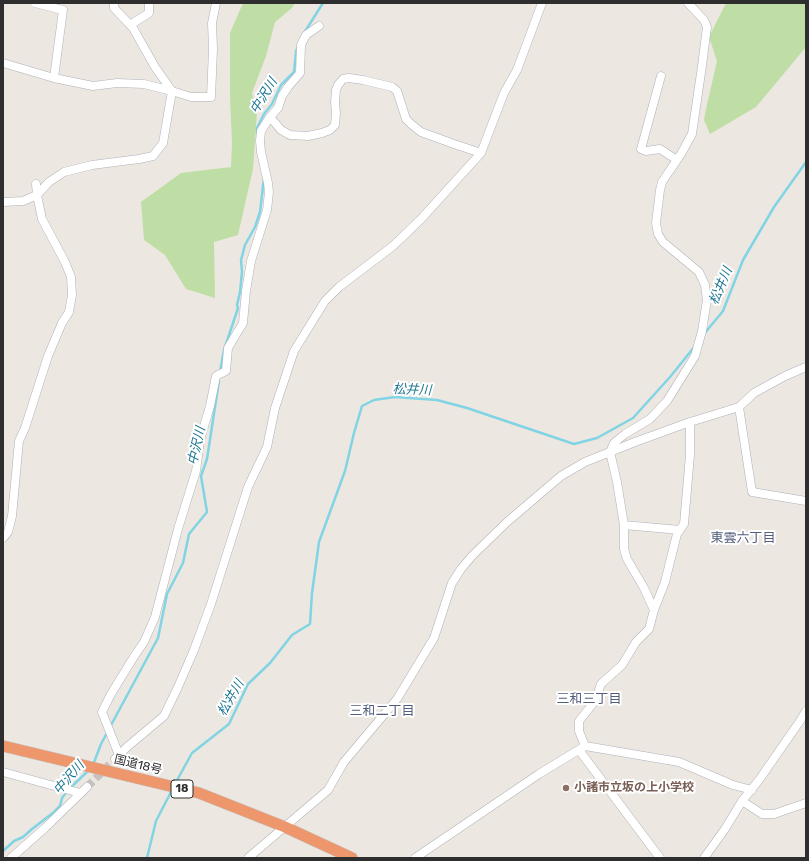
<!DOCTYPE html>
<meta charset="utf-8">
<style>
body{margin:0}
#map{position:relative;width:809px;height:861px;overflow:hidden;background:#ede7e2;font-family:Rubik,sans-serif}
canvas{display:block}
.frame{position:absolute;inset:0;border:4px solid #2e2e2e;pointer-events:none}
</style>
<div id="map">
<canvas width="809" height="861"></canvas>
<div class="frame"></div>
</div>
<script>
const c = document.querySelector('canvas').getContext('2d');
c.lineJoin = 'round';
function paint(path, color) { c.fillStyle = color; c.fill(path, 'evenodd'); }
const toPath = rows => new Path2D(rows.map(r => 'M' + r).join(''));
function stroke(path, color, width, dash) { c.strokeStyle = color; c.lineWidth = width; c.lineCap = dash ? 'butt' : 'round'; c.setLineDash(dash || []); c.stroke(path); }
function label(font, color, halo, rows, align = 'center') {
  c.font = font + ' Rubik,"Noto Sans JP",sans-serif'; c.lineWidth = 4; c.setLineDash([]); c.textBaseline = 'middle'; c.strokeStyle = halo; c.fillStyle = color; for (const [text, x, y, turn = 0] of rows) {
    c.save(); c.translate(x, y); c.rotate((+turn || 0) * Math.PI / 180); c.textAlign = isNaN(turn) ? turn : align; if (halo) c.strokeText(text, 0, 0); c.fillText(text, 0, 0); c.restore();
  }
}
const green = toPath([
 [243,3,295,3,292,8,275,22,266,56,252,93,257,112,253,169,238,235,214,242,215,298,186,289,165,255,144,240,141,202,181,173,231,167,232,143,230,96,230,33],
 [726,3,806,3,806,47,756,107,710,134,704,120,706,109,717,61,709,37]
]);
const stream = toPath([
 [304,33,323,3],
 [257,134,257,128,264,114,272,104,281,85,294,72,296,51,298,47],
 [704,334,723,311,743,260,774,207,806,162],
 [220,372,224,350,238,308,237,305,240,292,242,272,241,260,245,245,255,227,260,212,264,178],
 [110,727,158,638,167,594,183,563,189,534,207,512,201,476,207,459,219,381],
 [93,765,101,744,108,731],
 [175,784,192,753,229,724,248,684,270,663,292,635,310,624,312,593,319,542,345,471,354,433,362,406,374,400,395,397,437,400,467,408,574,444,597,438,633,418,670,377,695,346],
 [3,851,14,841,23,837,32,829,54,812,60,806,62,798,68,790,89,770],
 [147,858,156,821,172,790]
]);
const minorTunnel = toPath([
 [87,787,115,759]
]);
const minor = toPath([
 [35,3,63,10,54,78],
 [130,25,149,13,149,3],
 [3,63,54,78,93,86,117,83,144,84,172,91,191,97,211,97,213,49,212,23,216,3],
 [661,76,641,149,646,151,660,149,677,160],
 [270,117,281,130,290,135,308,136,322,133,330,130,335,125,336,113,335,102,336,90,338,85,343,79,349,78,363,80,392,87,397,91,406,119,411,124,421,132,454,144,481,153],
 [3,202,23,201,37,195,49,182,64,172,92,165,139,159,153,156,163,143,172,91,155,67,133,28,114,8,114,3],
 [739,407,752,492,806,501],
 [624,525,680,530],
 [3,538,8,532,12,516,19,441,25,428,48,356,62,323,69,312,72,295,71,277,65,262,42,219,37,195,36,184],
 [654,610,644,588,627,559,624,549,624,525,617,482,610,452,614,443,625,434,650,419,667,401,695,356,702,331,707,300,705,285,699,272,663,242,658,234,656,223,660,190,662,182,681,154,692,134,702,66,707,27,704,20,688,3],
 [585,746,579,731,579,721,595,701,601,684,622,665,636,642,649,629,654,610,665,582,677,534,684,524,690,455,690,422],
 [579,750,660,858],
 [119,755,102,712,111,694,135,655,144,642,155,617,178,529,196,471,200,440,210,406,216,376,226,371,228,348,243,323,246,291,251,261,267,210,269,192,268,183,261,152,260,141,261,131,270,117,278,108,282,96,288,87,300,73,301,45,306,35,319,26],
 [115,759,127,747,164,716,178,687,194,650,211,604,248,487,267,447,275,408,294,351,325,301,339,287,393,246,421,219,481,153,504,93,517,70,542,3],
 [3,772,80,793],
 [742,801,762,814,774,814,806,803],
 [11,858,46,827,87,787],
 [248,858,328,790,344,762,397,699,423,656,434,638,452,583,461,569,472,556,507,522,561,476,585,462,635,442,690,422,739,407,754,393,785,376,806,367],
 [415,858,539,774,585,746,679,762,733,785,752,790],
 [704,858,725,829,742,801,759,780,800,721,806,711]
]);
const highway = toPath([
 [3,746,199,793,285,827,352,858]
]);
const markers = [
 [566,788,4,"#8d6e63"]
];
const shields = [
 [182,789,22]
];
const shieldNames = [
 ["18",182,789]
];
const streetNames = [
 ["国道18号",138,765,14]
];
const educationNames = [
 ["小諸市立坂の上小学校",574,788]
];
const waterNames = [
 ["中沢川",264,96,-58],
 ["松井川",721,286,-67],
 ["松井川",412,390,2],
 ["中沢川",197,446,-77],
 ["松井川",231,698,-60],
 ["中沢川",69,778,-49]
];
const neighbourhoodNames = [
 ["東雲六丁目",743,538],
 ["三和三丁目",589,699],
 ["三和二丁目",382,711]
];
paint(green, '#bedea5');
stroke(stream, '#81d4e3', 2.5);
stroke(minorTunnel, '#c7c2be', 8, [8, 4]);
stroke(minor, '#aeb1b8', 9);
stroke(highway, '#c4c4c4', 12);
stroke(minor, '#fff', 8);
stroke(highway, '#ee976c', 11);
for (const [x, y, r, color] of markers) { const dot = new Path2D(); dot.arc(x, y, r, 0, 2 * Math.PI); c.fillStyle = color; c.fill(dot); stroke(dot, '#fff', 1.5); }
for (const [x, y, w] of shields) { const box = new Path2D(); box.roundRect(x - w / 2, y - 9, w, 18, 3); c.fillStyle = '#fff'; c.fill(box); stroke(box, '#2e2e2e', 1); }
label('bold 11px', '#2e2e2e', null, shieldNames);
label('12px', '#2e2e2e', '#fff', streetNames);
label('bold 12px', '#785e54', '#fff', educationNames, 'left');
label('italic 13px', '#1c7793', '#fff', waterNames);
label('13px', '#525e7b', '#fff', neighbourhoodNames);
</script>
